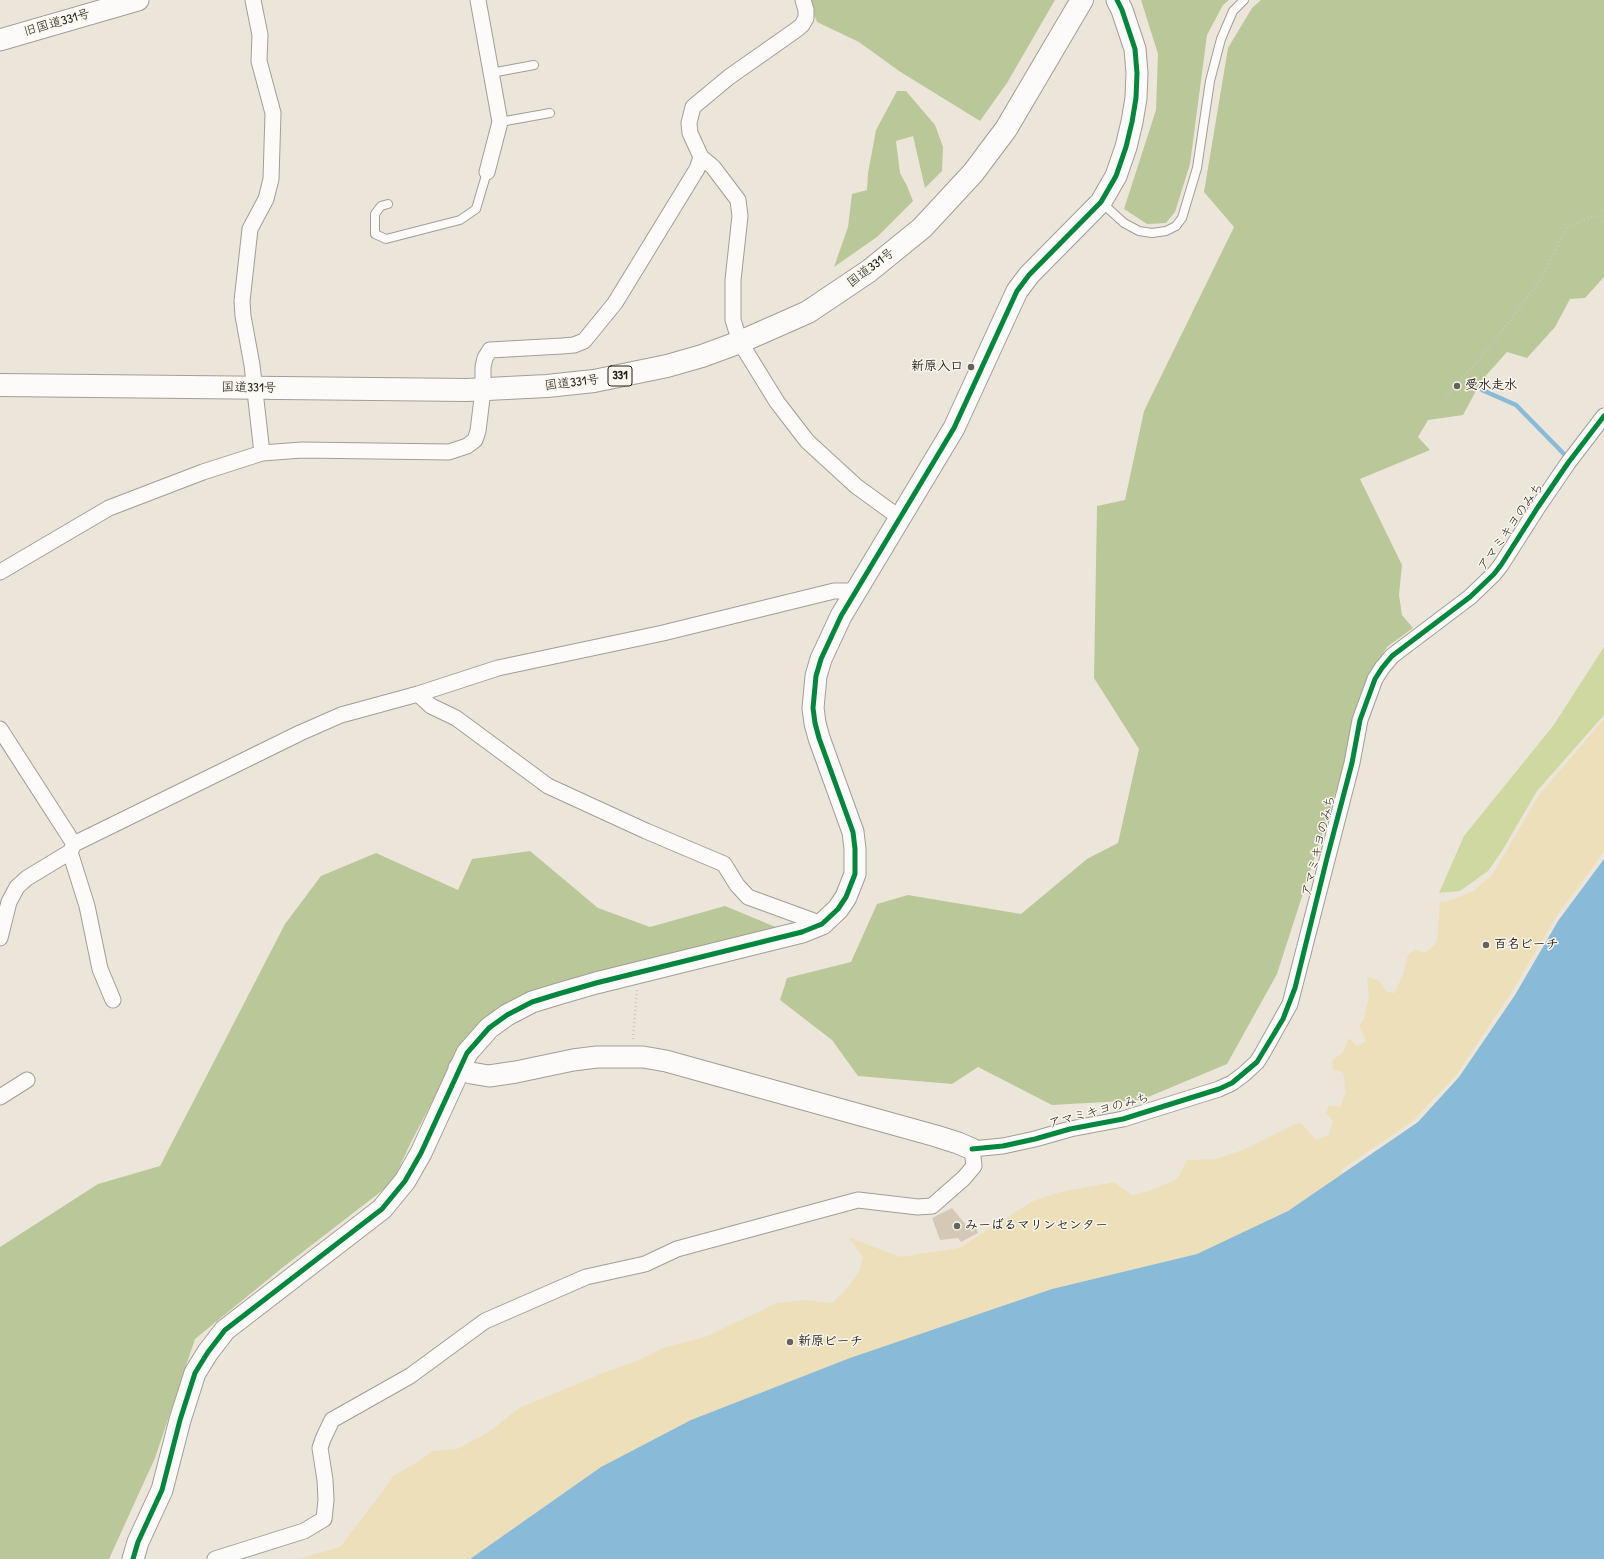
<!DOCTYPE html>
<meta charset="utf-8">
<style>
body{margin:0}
canvas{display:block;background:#ece6da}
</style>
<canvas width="1604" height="1559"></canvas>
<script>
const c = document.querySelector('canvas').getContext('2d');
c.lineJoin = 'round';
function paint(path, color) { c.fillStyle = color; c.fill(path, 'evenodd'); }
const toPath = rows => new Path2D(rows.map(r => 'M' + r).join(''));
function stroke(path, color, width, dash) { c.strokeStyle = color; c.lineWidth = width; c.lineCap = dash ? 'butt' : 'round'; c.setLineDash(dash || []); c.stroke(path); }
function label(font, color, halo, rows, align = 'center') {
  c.font = font + ' "Patrick Hand","Klee One",sans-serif'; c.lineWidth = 3; c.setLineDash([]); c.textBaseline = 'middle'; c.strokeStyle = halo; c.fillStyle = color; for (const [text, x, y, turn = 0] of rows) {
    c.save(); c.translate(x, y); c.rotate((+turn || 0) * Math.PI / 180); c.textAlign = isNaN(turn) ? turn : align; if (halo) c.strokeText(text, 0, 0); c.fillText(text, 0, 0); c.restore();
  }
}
const green = toPath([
 [1604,647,1604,715,1537,791,1502,851,1488,871,1460,891,1439,893,1464,836,1553,726]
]);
const forest = toPath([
 [808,0,1055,0,1007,83,980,121,899,71,859,42,817,22],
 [1141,0,1229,0,1223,5,1207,35,1190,164,1175,212,1166,223,1147,224,1124,209,1156,110,1158,54],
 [1261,0,1604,0,1604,277,1585,298,1570,299,1555,327,1527,358,1507,352,1482,380,1463,415,1428,420,1418,437,1430,450,1360,479,1402,565,1399,595,1402,615,1413,628,1387,647,1370,674,1356,709,1346,760,1277,974,1227,1064,1141,1100,1052,1105,978,1067,952,1084,858,1076,832,1040,780,1000,787,978,851,962,877,904,908,895,1021,914,1087,859,1118,843,1139,749,1094,678,1097,506,1125,500,1144,411,1234,227,1204,192,1228,48,1252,8],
 [897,91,906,91,935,125,943,147,942,171,925,188,913,136,896,141,900,173,907,186,913,201,877,237,834,267,848,227,852,194,867,190,868,173,876,130],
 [530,851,598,908,650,927,725,906,783,930,557,984,506,1004,483,1021,465,1039,410,1144,392,1183,282,1268,195,1339,155,1458,109,1559,0,1559,0,1247,98,1184,160,1166,285,924,321,876,376,853,458,890,472,859]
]);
const sand = toPath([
 [1604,719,1604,852,1556,917,1511,993,1457,1074,1413,1121,1341,1170,1343,1173,1288,1211,1197,1254,1052,1289,851,1358,691,1420,601,1467,470,1559,298,1559,340,1547,382,1492,393,1476,421,1460,432,1451,457,1449,489,1432,519,1408,603,1373,639,1360,663,1348,705,1337,777,1303,805,1300,832,1303,844,1292,859,1272,863,1257,848,1237,900,1257,959,1248,1033,1201,1060,1192,1114,1182,1132,1195,1152,1190,1177,1179,1187,1160,1216,1159,1245,1149,1295,1124,1301,1123,1316,1140,1329,1135,1333,1121,1326,1113,1329,1105,1340,1107,1346,1092,1343,1072,1333,1070,1332,1061,1343,1052,1349,1038,1357,1046,1366,1041,1359,1026,1364,1019,1369,996,1367,977,1379,980,1386,992,1394,993,1403,975,1408,955,1415,949,1425,953,1437,942,1440,902,1448,901,1473,891,1492,875,1539,795]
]);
const water = toPath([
 [1604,859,1604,1559,470,1559,601,1467,691,1420,850,1358,1052,1289,1197,1254,1288,1211,1418,1122,1459,1077,1515,995,1558,921]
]);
const stream = toPath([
 [1482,390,1516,405,1565,455]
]);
const building = toPath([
 [952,1208,966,1225,974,1222,978,1233,961,1242,958,1238,940,1240,932,1218]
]);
const path = toPath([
 [1446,397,1496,339,1543,276,1567,227,1592,217,1604,216],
 [633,1039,637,990]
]);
const lane = toPath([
 [491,73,534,65],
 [500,122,550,113],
 [1101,202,1124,223,1139,231,1152,233,1166,231,1176,226,1182,218,1197,168,1210,81,1221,39,1233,11,1244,0],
 [388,204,381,206,375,214,375,234,386,239,460,220,476,209,487,172]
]);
const street = toPath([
 [253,0,260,35,259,61,273,113,271,179,266,199,250,229,242,301,243,316,252,365,262,453],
 [478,0,500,122,487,172],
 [803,0,806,10,806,18,802,25,796,30,729,77,693,107,689,123,690,133,701,157,713,167,738,200,740,216,733,280,733,320,740,342,777,402,807,441,856,486,900,518],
 [0,572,109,508,203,472,262,453,302,450,449,452,467,446,475,440,478,431,483,390,483,367,485,358,490,350,562,346,574,345,584,341,615,303,697,169,701,157],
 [418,694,431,706,456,718,548,786,646,831,724,864,737,885,748,897,822,924],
 [0,729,74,844],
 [70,852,87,906,100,969,113,1000],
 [0,938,9,902,17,887,27,878,70,852,74,844,300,733,341,715,418,694,498,668,663,633,834,591,856,591],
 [0,1097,27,1080],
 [215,1559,304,1531,324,1519,326,1500,325,1480,320,1448,323,1439,332,1420,410,1376,485,1321,586,1277,645,1264,677,1249,858,1200,918,1207,932,1206,964,1178,974,1166,972,1149,1003,1146,1035,1139,1070,1129,1123,1119,1219,1089,1232,1083,1244,1074,1257,1062,1262,1054,1290,1004,1352,763,1360,720,1375,679,1382,668,1392,656,1470,597,1494,574,1501,565,1538,507,1568,463,1604,416]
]);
const secondary = toPath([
 [0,40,138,0],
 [459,1068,471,1073,489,1076,516,1072,573,1060,597,1057,643,1057,666,1061,936,1136,958,1143,972,1149],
 [133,1559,138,1542,162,1490,180,1420,195,1373,208,1352,225,1330,382,1209,405,1181,421,1153,467,1053,489,1028,507,1015,532,1002,558,994,596,983,802,932,822,924,838,909,846,897,855,874,855,849,853,832,819,738,815,723,813,708,816,676,821,659,841,616,954,428,1017,291,1029,275,1101,202,1116,176,1126,147,1132,122,1136,98,1137,73,1135,49,1122,10,1117,0]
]);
const highway = toPath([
 [0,385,467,390,547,386,594,381,667,366,702,356,740,342,808,312,869,271,922,228,973,173,1006,129,1082,0]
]);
const cycleway = toPath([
 [972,1149,1003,1146,1035,1139,1070,1129,1123,1119,1219,1089,1232,1083,1257,1062,1283,1019,1295,988,1327,858,1352,763,1360,720,1375,679,1382,668,1392,656,1470,597,1494,574,1501,565,1538,507,1568,463,1604,416],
 [133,1559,138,1542,162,1490,180,1420,195,1373,208,1352,225,1330,382,1209,405,1181,421,1153,467,1053,489,1028,507,1015,532,1002,558,994,596,983,802,932,822,924,838,909,846,897,855,874,855,849,853,832,819,738,815,723,813,708,816,676,821,659,841,616,954,428,1017,291,1029,275,1101,202,1116,176,1126,147,1132,122,1136,98,1137,73,1135,49,1122,10,1117,0]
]);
const markers = [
 [971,367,4,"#65635e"],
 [1457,386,4,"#65635e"],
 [1486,945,4,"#65635e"],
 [957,1226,4,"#65635e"],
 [790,1342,4,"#65635e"]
];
const shields = [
 [620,376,24]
];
const shieldNames = [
 ["331",620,376]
];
const streetNames = [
 ["旧国道331号",57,23,-16],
 ["国道331号",871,268,-37],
 ["国道331号",572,383,-7],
 ["国道331号",249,388,1],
 ["アマミキヨのみち",1511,527,-55],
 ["アマミキヨのみち",1319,846,-76],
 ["アマミキヨのみち",1099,1111,-15]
];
const poiNames = [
 ["新原入口",963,367,"right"],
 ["受水走水",1465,386],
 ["百名ビーチ",1494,945],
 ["みーばるマリンセンター",965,1226],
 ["新原ビーチ",798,1342]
];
paint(green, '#cfd8a0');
paint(forest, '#bac899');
paint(sand, '#eddfb9');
paint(water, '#89bad7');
stroke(stream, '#89bad7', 4.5);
paint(building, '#d5c8b7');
stroke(lane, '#a19e97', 10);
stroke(street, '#a19e97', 17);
stroke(secondary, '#a19e97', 23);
stroke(highway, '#a19e97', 24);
stroke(path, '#c7c7c4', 2.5, [1, 3]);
stroke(lane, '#fcfbf9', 8);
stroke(street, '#fcfbf9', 15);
stroke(secondary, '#fcfbf9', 21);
stroke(highway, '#fcfbf9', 22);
stroke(cycleway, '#00873e', 5);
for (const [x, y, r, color] of markers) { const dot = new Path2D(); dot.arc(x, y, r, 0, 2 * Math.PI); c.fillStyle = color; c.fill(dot); stroke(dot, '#fbf7ec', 1.5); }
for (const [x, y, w] of shields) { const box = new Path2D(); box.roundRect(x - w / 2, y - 10, w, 20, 3); c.fillStyle = '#fbf7ec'; c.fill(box); stroke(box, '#1c1c1c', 1); }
label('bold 12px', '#1c1c1c', null, shieldNames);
label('13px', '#1c1c1c', '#fbf7ec', streetNames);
label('bold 13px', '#1c1c1c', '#fbf7ec', poiNames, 'left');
</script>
